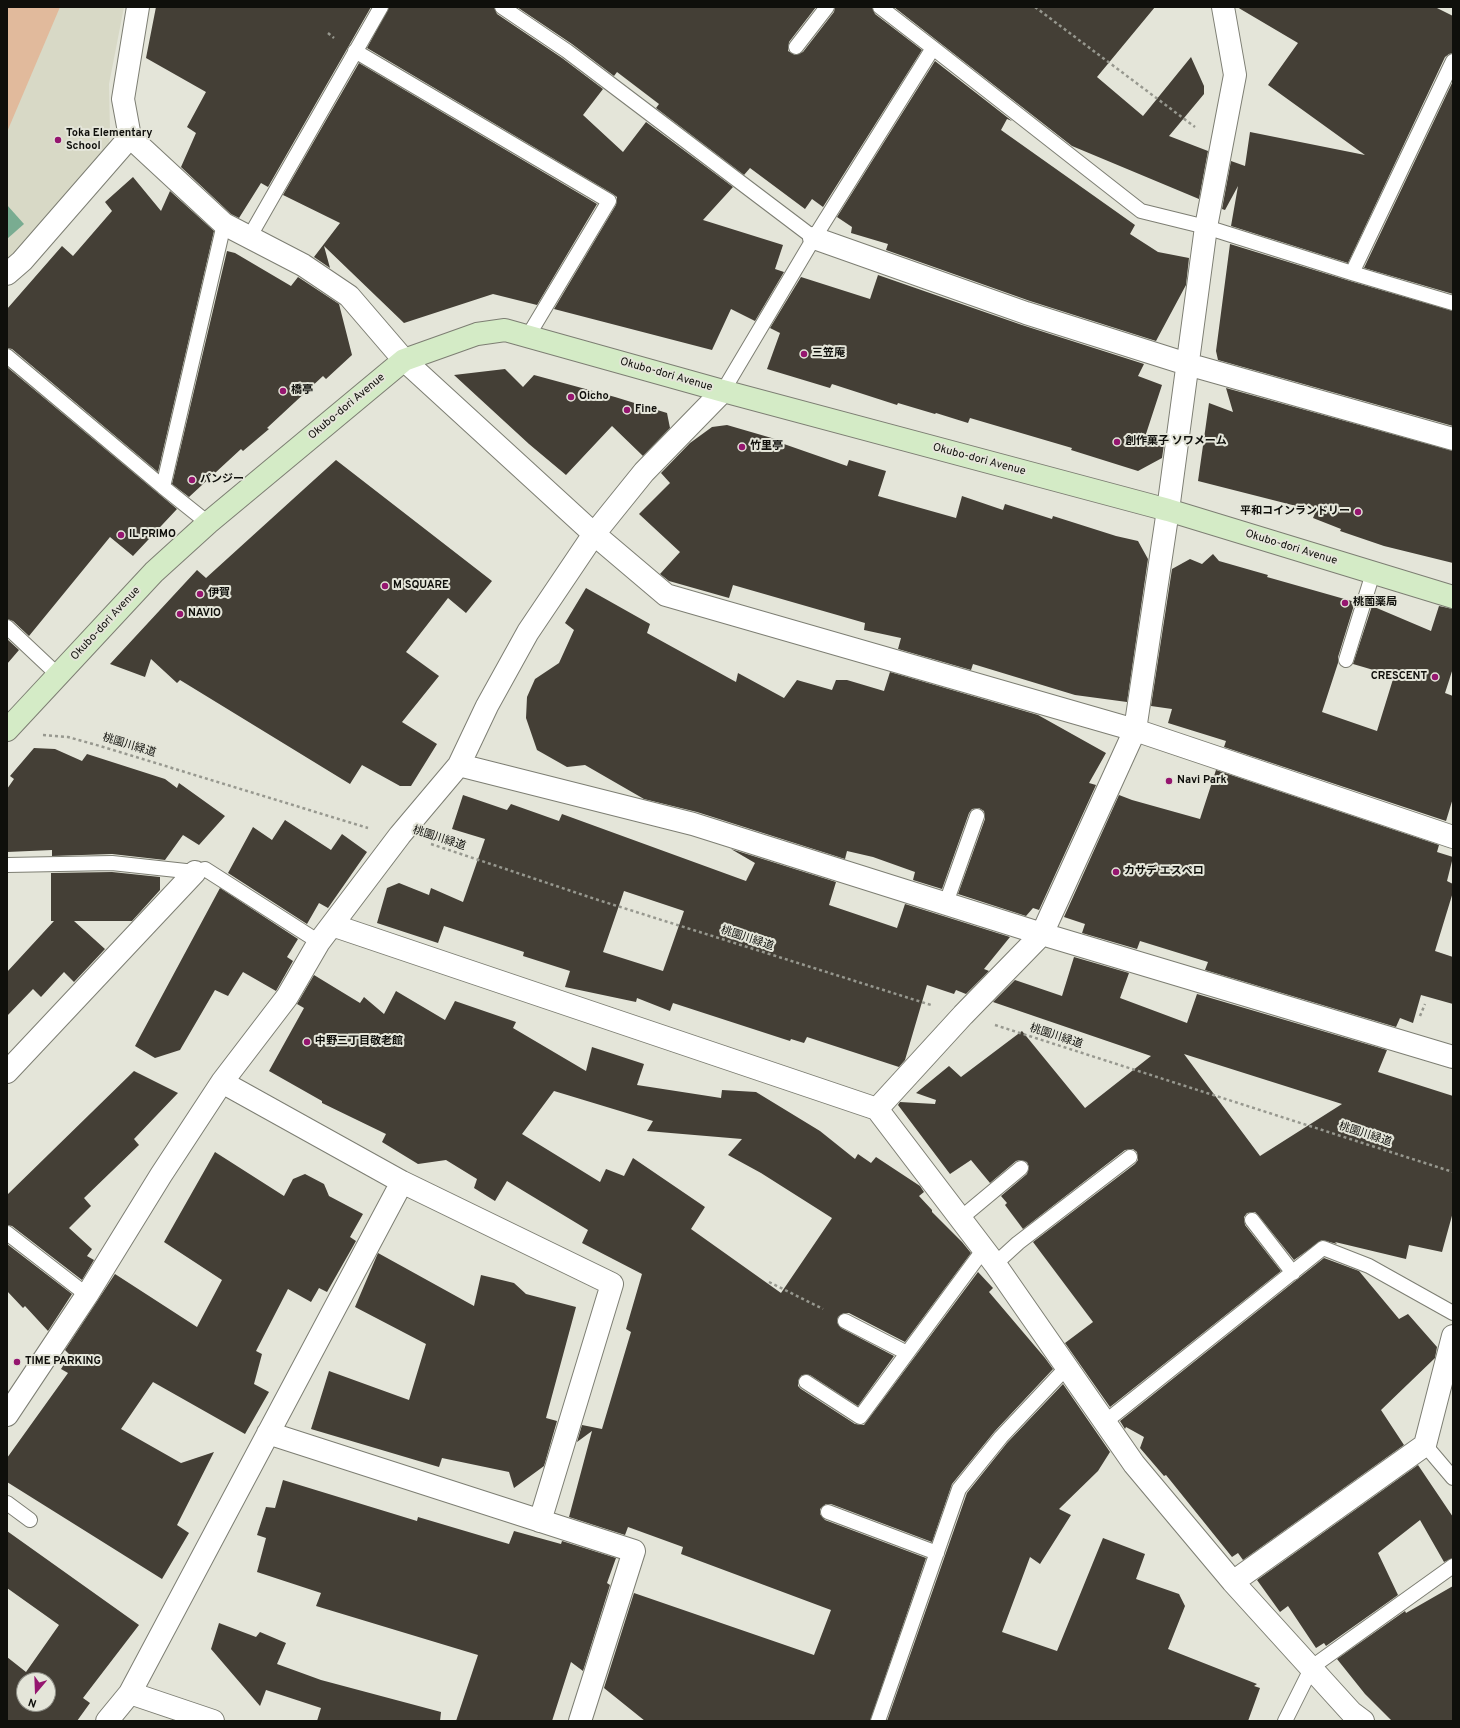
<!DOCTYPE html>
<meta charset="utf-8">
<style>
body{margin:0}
#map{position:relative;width:1460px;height:1728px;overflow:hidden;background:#e4e5d9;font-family:Overpass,sans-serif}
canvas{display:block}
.frame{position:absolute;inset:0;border:8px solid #0f0f0b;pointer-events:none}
.north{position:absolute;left:16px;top:1672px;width:40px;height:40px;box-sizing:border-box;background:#e4e5d9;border:1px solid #8f8f87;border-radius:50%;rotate:199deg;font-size:11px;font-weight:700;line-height:16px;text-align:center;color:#0f0f0b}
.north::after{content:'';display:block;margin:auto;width:14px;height:18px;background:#95166f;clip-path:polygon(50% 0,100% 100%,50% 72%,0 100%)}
</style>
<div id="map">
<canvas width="1460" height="1728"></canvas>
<div class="frame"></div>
<div class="north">N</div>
</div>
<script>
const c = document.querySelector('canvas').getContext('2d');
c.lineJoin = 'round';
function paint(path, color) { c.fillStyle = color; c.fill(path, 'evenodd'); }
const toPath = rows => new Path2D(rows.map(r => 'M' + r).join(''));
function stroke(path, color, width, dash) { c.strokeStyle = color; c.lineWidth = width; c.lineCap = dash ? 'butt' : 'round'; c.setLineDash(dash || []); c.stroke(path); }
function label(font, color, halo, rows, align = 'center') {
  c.font = font + ' Overpass,"Noto Sans JP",sans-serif'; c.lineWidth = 4; c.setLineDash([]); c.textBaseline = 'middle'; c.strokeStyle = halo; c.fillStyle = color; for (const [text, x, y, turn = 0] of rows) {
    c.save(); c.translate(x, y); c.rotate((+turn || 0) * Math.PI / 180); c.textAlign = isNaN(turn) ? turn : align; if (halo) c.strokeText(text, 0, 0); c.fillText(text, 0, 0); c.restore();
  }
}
const built = toPath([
 [7,7,124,7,109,84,110,132,109,147,20,250,7,261]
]);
const green = toPath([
 [7,7,60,7,7,132]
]);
const water = toPath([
 [7,205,24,224,7,239]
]);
const building = toPath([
 [156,7,371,7,268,187,261,183,239,218,231,214,181,167,196,133,187,127,206,92,146,58],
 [389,7,494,7,497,14,562,58,603,89,583,115,623,152,646,122,733,187,703,220,783,245,775,269,784,272,755,321,731,309,712,350,554,309,616,205,617,197,613,194,367,48],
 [517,7,816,7,789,42,788,51,795,55,803,52,834,12,835,7,872,7,875,14,922,50,823,207,812,199,805,209,750,168,744,175,656,108,659,104,617,72,614,76,572,44],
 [894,7,1155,7,1097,77,1143,116,1191,57,1204,86,1204,94,1169,136,1208,151,1199,199,1072,146],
 [1237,7,1435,7,1453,16,1453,53,1449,54,1445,57,1348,263,1231,226,1238,186,1225,210,1222,209,1231,161,1245,166,1250,132,1365,155,1268,85,1298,43],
 [935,61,1012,121,1007,119,1001,130,1135,225,1130,234,1158,252,1189,258,1186,285,1156,341,1030,301,886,250,888,244,851,233,852,227,837,217],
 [359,63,597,204,537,305,493,294,404,323,324,246,330,268,314,257,340,223,283,195],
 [1453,81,1453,294,1364,268],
 [133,177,161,211,170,191,214,231,158,472,12,349,7,348,7,309,62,246,73,256,112,211,105,202],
 [1230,244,1350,281,1453,311,1453,426,1218,360,1216,351],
 [227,251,235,253,291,286,298,277,339,304,352,355,326,379,323,376,267,428,269,429,243,451,241,449,189,497,172,484],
 [878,275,1022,325,1144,364,1138,376,1162,385,1145,437,1164,444,1162,458,1138,471,1071,450,1072,448,970,418,968,423,936,413,935,414,898,403,897,405,832,384,830,388,767,369,780,333,770,328,801,277,870,299],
 [7,367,177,509,133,556,110,537,29,636,13,621,7,619],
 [505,369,523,387,534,375,615,397,667,413,670,428,643,456,612,426,566,475,529,444,454,375],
 [1226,388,1453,451,1453,563,1384,546,1340,531,1341,529,1313,518,1316,511,1198,481,1209,403,1233,412],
 [727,425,782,441,781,443,847,466,849,460,886,471,878,496,956,518,962,496,1003,510,1005,504,1052,519,1053,516,1116,536,1138,541,1148,559,1127,702,1075,695,973,664,971,670,898,649,901,638,864,630,865,623,733,585,729,598,669,581,660,574,680,552,639,514,670,483,661,473,690,443,712,427],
 [336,460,492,581,466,613,448,598,406,652,439,676,402,722,437,744,411,786,400,786,362,765,350,784,180,680,177,683,151,659,145,677,110,664,197,570,206,578],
 [1213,554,1219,561,1268,575,1267,577,1355,602,1338,657,1338,663,1322,712,1377,731,1394,676,1353,664,1372,606,1431,631,1439,606,1453,609,1453,668,1445,693,1453,696,1453,798,1446,821,1224,747,1226,741,1168,723,1172,709,1151,706,1172,569,1190,559,1202,564],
 [586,588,650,624,647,633,736,682,738,673,784,698,797,680,832,690,836,680,847,680,884,691,890,672,1038,715,1106,753,1089,783,1096,785,1039,910,1033,908,1026,916,958,894,985,819,984,811,979,808,972,809,969,813,942,889,913,880,915,872,873,857,847,851,845,859,697,812,644,799,585,765,567,767,537,750,526,718,527,697,535,679,559,663,574,630,565,623],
 [7,639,19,650,7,664],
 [34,748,55,749,82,761,87,754,165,779,177,788,179,783,225,816,199,845,183,835,165,860,112,854,52,856,52,850,7,852,7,789,14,779,10,776],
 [1216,770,1439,845,1437,852,1453,857,1447,881,1453,884,1453,892,1435,951,1453,957,1453,1004,1421,995,1413,1023,1400,1018,1396,1027,1205,970,1208,962,1140,941,1137,949,1082,933,1085,924,1064,917,1119,795,1132,800,1200,819],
 [463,795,507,810,511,804,559,821,562,814,746,881,755,863,731,849,836,882,829,905,897,928,905,904,1010,937,984,969,989,971,966,994,956,990,954,994,927,985,905,1060,899,1067,807,1037,804,1043,791,1039,790,1041,673,1003,670,1011,637,998,636,1002,565,987,570,971,523,956,524,952,444,926,438,943,377,923,387,888,399,883,429,895,431,888,463,902,485,839,452,829],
 [624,891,684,911,663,971,603,952],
 [285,820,331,850,342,834,367,852,328,908,319,903,307,924,228,873,253,827,272,840],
 [112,872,160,877,160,890,132,921,74,921,105,949,74,982,64,972,41,997,33,989,7,1016,7,972,54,921,51,921,51,873],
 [220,888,298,939,287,957,293,961,276,991,243,972,228,996,215,990,180,1050,155,1058,135,1046],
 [1074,957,1129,973,1120,998,1187,1023,1197,994,1387,1050,1378,1072,1453,1096,1453,1212,1442,1252,1409,1245,1406,1259,1335,1242,1337,1244,1322,1240,1294,1260,1258,1215,1255,1212,1247,1213,1244,1217,1245,1225,1281,1271,1110,1407,1065,1343,1093,1322,1033,1242,1135,1164,1138,1160,1137,1152,1133,1149,1125,1150,1023,1229,1005,1205,1007,1203,1001,1196,1027,1174,1029,1167,1027,1162,1020,1160,1016,1161,990,1183,971,1160,950,1174,898,1105,900,1102,935,1104,936,1100,916,1093,949,1066,961,1077,1022,1031,1085,1108,1151,1056,993,1002,1015,980,1062,996],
 [1184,1054,1342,1104,1260,1156],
 [314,975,360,1003,364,997,384,1014,396,991,445,1020,455,1001,516,1022,513,1028,586,1071,592,1047,644,1064,637,1085,721,1098,722,1090,756,1092,820,1131,855,1159,858,1154,871,1163,876,1157,920,1186,924,1192,919,1196,932,1210,932,1212,962,1242,971,1253,905,1342,849,1313,844,1313,838,1317,837,1322,841,1328,894,1356,858,1406,810,1375,802,1375,798,1381,798,1386,801,1389,855,1424,864,1425,978,1272,993,1288,989,1292,1045,1358,1053,1369,995,1431,952,1484,932,1542,831,1504,826,1504,820,1509,820,1514,825,1520,926,1558,870,1721,645,1721,604,1688,634,1593,814,1655,831,1610,681,1554,683,1547,628,1527,625,1535,569,1517,592,1431,577,1442,582,1425,602,1429,631,1332,626,1329,642,1274,582,1243,588,1230,507,1181,495,1201,474,1188,477,1179,446,1160,418,1164,382,1142,386,1134,322,1103,322,1101,269,1071,304,1008,297,1004],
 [554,1091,653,1121,647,1131,742,1139,728,1155,761,1173,832,1218,781,1293,691,1229,705,1207,633,1158,624,1176,606,1169,600,1182,522,1134],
 [134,1071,178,1093,134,1139,139,1145,84,1198,91,1206,69,1228,92,1249,87,1256,94,1260,82,1280,12,1226,7,1225,7,1195],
 [215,1152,284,1196,293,1179,305,1174,324,1184,329,1196,363,1214,350,1237,356,1241,327,1292,319,1288,311,1302,288,1289,256,1351,262,1354,254,1384,269,1392,245,1434,153,1382,121,1429,181,1463,214,1452,177,1525,189,1533,162,1579,7,1482,7,1458,68,1373,61,1369,70,1355,65,1350,115,1274,197,1327,222,1280,164,1242],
 [7,1244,72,1294,48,1331,25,1306,23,1308,7,1291],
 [378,1253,474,1306,481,1275,514,1283,526,1294,576,1307,546,1418,557,1421,544,1466,514,1488,509,1472,442,1458,439,1467,311,1429,329,1371,409,1400,426,1344,355,1307],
 [1324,1258,1359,1271,1399,1319,1408,1314,1437,1347,1435,1358,1381,1410,1404,1445,1243,1560,1238,1553,1232,1557,1166,1475,1164,1476,1140,1448,1144,1437,1126,1427,1125,1429,1120,1421],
 [1063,1384,1110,1452,1098,1471,1059,1509,1071,1515,1040,1564,1030,1557,1002,1632,1057,1651,1103,1538,1145,1554,1136,1579,1179,1594,1185,1606,1168,1649,1257,1684,1254,1686,1260,1688,1248,1721,887,1721,967,1493,1007,1443],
 [1418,1465,1453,1517,1453,1558,1444,1562,1420,1520,1378,1553,1398,1595,1326,1646,1324,1643,1316,1648,1288,1606,1280,1612,1257,1580],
 [283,1480,417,1521,418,1517,509,1544,514,1531,561,1544,562,1541,616,1558,607,1583,610,1585,583,1671,571,1662,552,1721,456,1721,478,1655,316,1606,321,1593,257,1572,266,1538,257,1535,266,1507,275,1508],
 [7,1531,139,1625,83,1698,90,1703,77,1721,7,1721,7,1657,26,1672,59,1625,7,1588],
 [24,1680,48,1680,48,1704,24,1704],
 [1453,1586,1453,1721,1392,1721,1365,1694,1337,1659,1405,1611,1406,1613],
 [219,1623,256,1637,260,1632,286,1643,277,1664,321,1680,441,1712,440,1721,317,1721,321,1708,266,1690,260,1706,211,1649]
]);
const path = toPath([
 [1035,7,1195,127],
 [328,33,334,38],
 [43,735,68,737,100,746,368,828],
 [431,844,595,899,931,1005],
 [1420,1016,1425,1004],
 [995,1025,1453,1172],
 [769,1282,823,1309]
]);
const lane = toPath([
 [502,7,567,51,814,238],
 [796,47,827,7],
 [933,48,1141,211,1206,227,1352,273,1453,303],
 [355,51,609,201,528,336],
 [250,236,381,7],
 [1352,273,1453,61],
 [7,356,163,487,208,523],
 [723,391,814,238,933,48,880,7],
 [163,487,224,224],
 [7,627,58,675],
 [1346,660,1373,573],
 [7,865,112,863,195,872,205,869,319,942],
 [946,903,977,816],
 [961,1218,1021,1168],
 [1252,1220,1293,1273],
 [7,1233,87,1295],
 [995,1264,1018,1243,1130,1157],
 [845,1321,907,1353],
 [806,1382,860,1417,984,1249],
 [1105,1422,1323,1248,1369,1266,1453,1313],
 [1425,1445,1453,1478],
 [7,1503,30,1520],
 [828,1512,937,1553],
 [878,1721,959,1489,1001,1437,1066,1368],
 [1285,1721,1312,1667,1453,1566]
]);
const street = toPath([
 [138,7,123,99,130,137,224,224,303,265,349,296,404,360,594,534,666,595,1135,730,1453,837],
 [814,238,1026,313,1187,364,1453,439],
 [7,274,22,261,130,137],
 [459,765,693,824,1042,934,1453,1057],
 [332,925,877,1109,995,1264,1134,1464,1233,1582,1351,1712,1363,1721],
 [7,1072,195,872],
 [222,1082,402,1182,612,1284,540,1521],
 [877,1109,963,1015,1042,934,1135,730,1168,510,1206,227,1235,75,1223,7],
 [7,1415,87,1295,161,1175,222,1082,287,997,319,942,400,835,459,765,487,706,528,632,594,534,644,472,723,391],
 [268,1433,634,1551,580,1721],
 [1233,1582,1425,1445,1453,1336],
 [130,1693,213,1721],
 [107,1721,130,1693,402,1182]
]);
const secondary = toPath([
 [7,730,154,572,208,523,404,360,477,334,505,330,723,391,1168,510,1453,597]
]);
const markers = [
 [58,140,4,"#95166f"],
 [804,354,4,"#95166f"],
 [283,391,4,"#95166f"],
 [571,397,4,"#95166f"],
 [627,410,4,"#95166f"],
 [1117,442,4,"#95166f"],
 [742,447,4,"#95166f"],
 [192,480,4,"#95166f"],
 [1358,512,4,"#95166f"],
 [121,535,4,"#95166f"],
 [385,586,4,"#95166f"],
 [200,594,4,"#95166f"],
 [1345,603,4,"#95166f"],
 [180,614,4,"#95166f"],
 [1435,677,4,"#95166f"],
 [1169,781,4,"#95166f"],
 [1116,872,4,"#95166f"],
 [307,1042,4,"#95166f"],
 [17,1362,4,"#95166f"]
];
const poiNames = [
 ["Toka Elementary",66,134],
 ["School",66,147],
 ["三笠庵",812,354],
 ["橋亭",291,391],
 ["Oicho",579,397],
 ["Fine",635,410],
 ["創作菓子 ソワメーム",1125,442],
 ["竹里亭",750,447],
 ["パンジー",200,480],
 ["平和コインランドリー",1350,512,"right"],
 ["IL PRIMO",129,535],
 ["M SQUARE",393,586],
 ["伊賀",208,594],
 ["桃薗薬局",1353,603],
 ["NAVIO",188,614],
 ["CRESCENT",1427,677,"right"],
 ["Navi Park",1177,781],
 ["カサデ エスペロ",1124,872],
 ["中野三丁目敬老館",315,1042],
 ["TIME PARKING",25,1362]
];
const streetNames = [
 ["Okubo-dori Avenue",666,375,16],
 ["Okubo-dori Avenue",347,407,-40],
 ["Okubo-dori Avenue",979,460,15],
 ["Okubo-dori Avenue",1291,548,17],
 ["Okubo-dori Avenue",106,624,-47],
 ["桃園川緑道",129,746,17],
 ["桃園川緑道",439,839,18],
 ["桃園川緑道",747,939,18],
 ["桃園川緑道",1056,1037,18],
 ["桃園川緑道",1365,1135,18]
];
paint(built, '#d8d9c6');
paint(green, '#e1ba9c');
paint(water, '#79ac91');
paint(building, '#443f36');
stroke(lane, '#7d7e73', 16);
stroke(street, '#7d7e73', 24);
stroke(secondary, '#7d7e73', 24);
stroke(path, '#97988f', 2.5, [3, 3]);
stroke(lane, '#fff', 14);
stroke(street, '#fff', 22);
stroke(secondary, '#d4ebc6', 22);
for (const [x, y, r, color] of markers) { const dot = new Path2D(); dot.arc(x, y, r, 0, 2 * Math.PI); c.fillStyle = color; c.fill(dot); stroke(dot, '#e4e5d9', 1.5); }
label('bold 11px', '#0f0f0b', '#e4e5d9', poiNames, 'left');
label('11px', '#0f0f0b', '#e4e5d9', streetNames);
</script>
